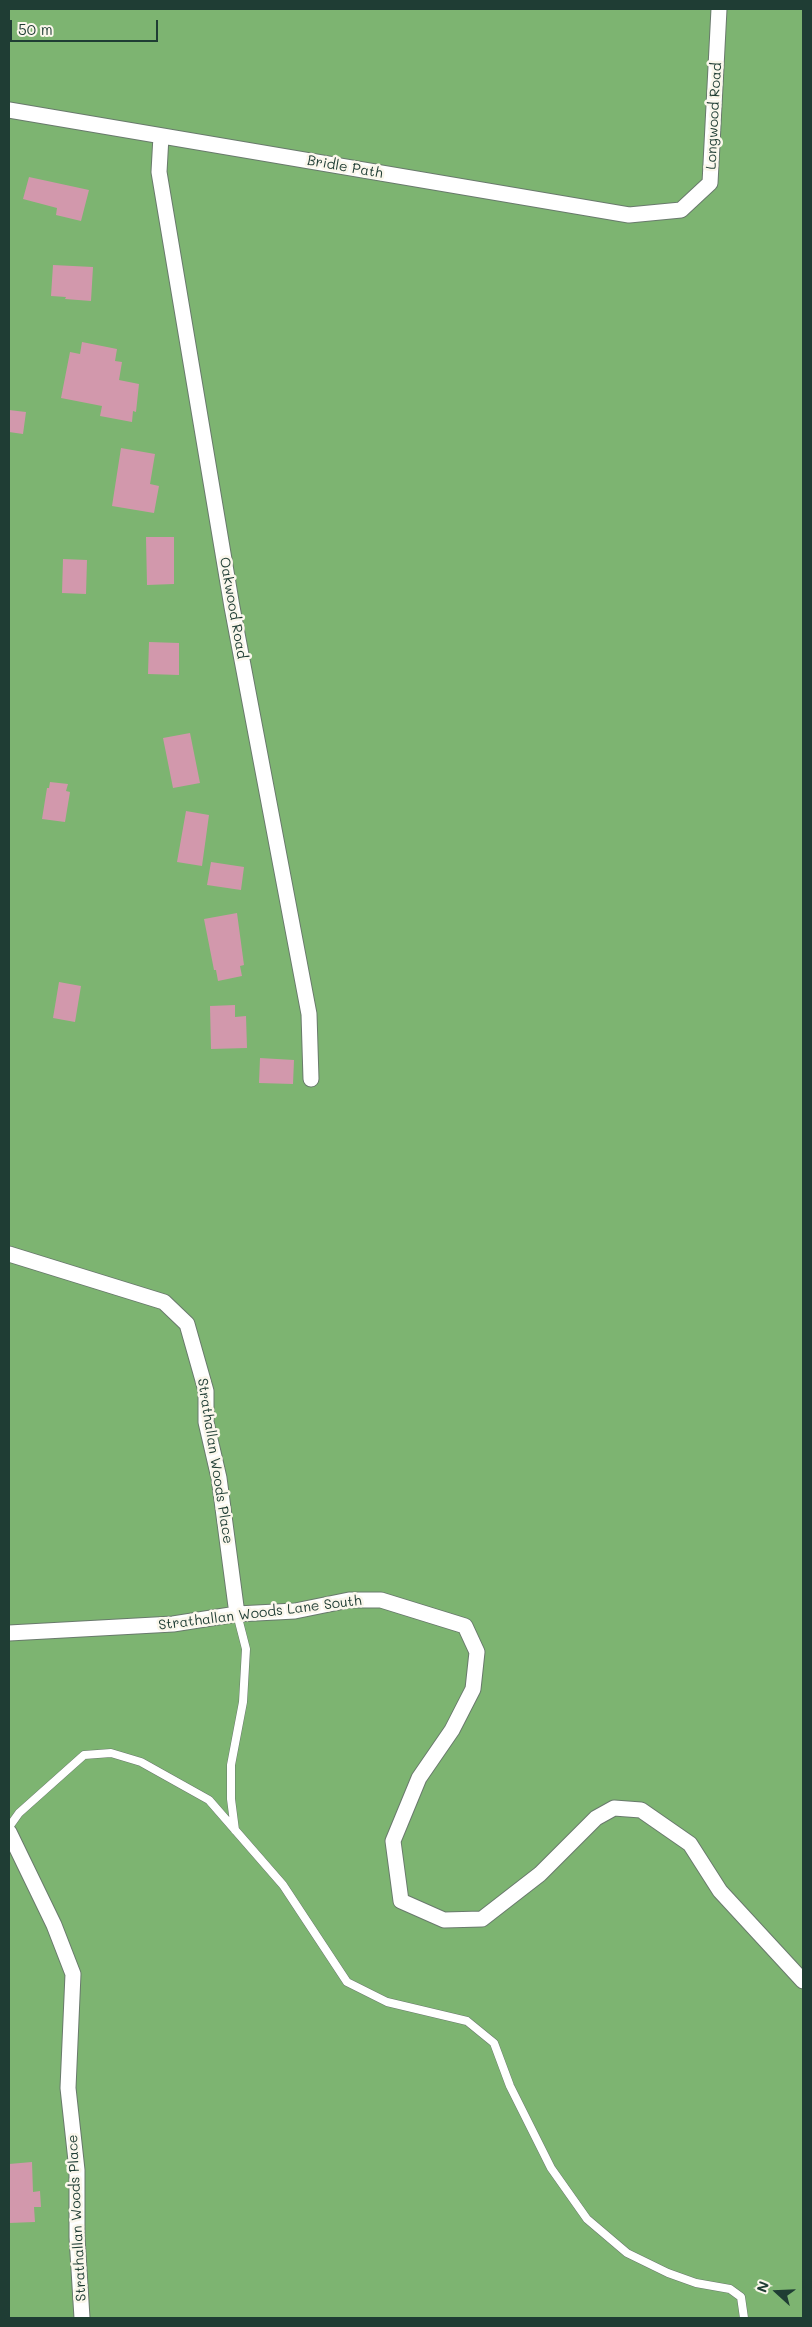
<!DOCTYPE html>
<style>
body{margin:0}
#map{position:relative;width:812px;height:2327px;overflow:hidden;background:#f3ecd5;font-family:Mali,sans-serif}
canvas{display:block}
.frame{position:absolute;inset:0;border:10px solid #1f3d34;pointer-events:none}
.north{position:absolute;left:752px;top:2267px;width:50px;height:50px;-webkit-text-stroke:4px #fbf7ec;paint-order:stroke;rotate:290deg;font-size:14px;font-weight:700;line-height:20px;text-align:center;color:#1f3d34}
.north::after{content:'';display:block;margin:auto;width:18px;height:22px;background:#1f3d34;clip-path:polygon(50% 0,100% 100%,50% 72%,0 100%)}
.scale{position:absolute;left:10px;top:20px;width:148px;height:22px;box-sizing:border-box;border:2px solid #1f3d34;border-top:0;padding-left:6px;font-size:15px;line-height:18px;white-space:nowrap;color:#1f3d34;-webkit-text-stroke:4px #fbf7ec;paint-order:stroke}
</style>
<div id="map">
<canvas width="812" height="2327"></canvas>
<div class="frame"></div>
<div class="north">N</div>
<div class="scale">50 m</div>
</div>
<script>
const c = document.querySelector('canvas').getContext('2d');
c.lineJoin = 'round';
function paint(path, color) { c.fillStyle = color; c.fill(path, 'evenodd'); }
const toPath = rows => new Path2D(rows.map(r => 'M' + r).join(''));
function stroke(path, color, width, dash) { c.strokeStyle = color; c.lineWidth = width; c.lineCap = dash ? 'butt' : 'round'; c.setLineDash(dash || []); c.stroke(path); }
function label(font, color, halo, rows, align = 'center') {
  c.font = font + ' Mali,sans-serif'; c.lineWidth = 5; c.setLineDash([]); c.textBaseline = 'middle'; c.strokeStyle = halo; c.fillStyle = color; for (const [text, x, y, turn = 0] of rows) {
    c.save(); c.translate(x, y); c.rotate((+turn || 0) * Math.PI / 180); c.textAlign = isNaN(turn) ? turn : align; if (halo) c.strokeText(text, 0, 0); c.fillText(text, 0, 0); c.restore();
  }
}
const forest = toPath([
 [9,9,803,9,803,2318,9,2318]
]);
const building = toPath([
 [29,177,89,190,81,221,56,215,57,208,23,199],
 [53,265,93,267,91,301,65,299,66,297,51,296],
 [82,342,117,349,115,361,122,362,119,380,139,384,136,412,133,411,132,422,100,416,102,406,61,398,70,352,80,354],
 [9,410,26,412,23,434,9,432],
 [121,448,155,454,150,484,159,486,154,513,112,506],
 [146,537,174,537,174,584,147,585],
 [63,559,87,560,86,594,62,593],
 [149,642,179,643,179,675,148,674],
 [190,733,200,783,173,788,163,738],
 [50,782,68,784,66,791,70,792,65,822,42,819,47,788,49,788],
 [186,811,209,815,202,866,177,862],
 [211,862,244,867,241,890,207,885],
 [237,913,244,965,240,966,242,976,218,981,216,970,214,970,204,919],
 [59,982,81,986,75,1022,53,1018],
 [235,1005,235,1017,246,1016,247,1048,211,1049,210,1006],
 [260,1058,294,1060,293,1084,259,1083],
 [32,2162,33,2192,40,2191,41,2207,34,2207,35,2222,9,2223,9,2164]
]);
const lane = toPath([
 [9,1827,19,1813,84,1755,111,1753,141,1762,209,1800,283,1885,347,1982,387,2002,467,2021,494,2043,510,2086,551,2168,587,2219,627,2253,668,2273,696,2283,730,2289,741,2297,744,2318],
 [235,1830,231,1799,231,1765,243,1702,246,1649,237,1614]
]);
const street = toPath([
 [9,110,629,215,681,210,710,183,719,9],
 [161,136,159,172,232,607,309,1014,311,1079],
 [9,1254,164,1302,187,1324,206,1391,206,1422,219,1478,237,1614],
 [9,1633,173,1624,237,1614,295,1611,349,1600,381,1600,465,1626,477,1652,473,1689,452,1730,419,1778,393,1841,401,1901,444,1920,482,1919,540,1874,596,1818,614,1808,641,1810,690,1844,720,1891,803,1981],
 [9,1832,54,1925,73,1974,68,2088,77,2170,77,2237,82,2318]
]);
const streetNames = [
 ["Longwood Road",714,116,-87],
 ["Bridle Path",345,167,10],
 ["Oakwood Road",233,608,80],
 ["Strathallan Woods Place",215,1461,81],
 ["Strathallan Woods Lane South",260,1613,-7],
 ["Strathallan Woods Place",77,2218,-93]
];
paint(forest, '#7db471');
paint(building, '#d298ac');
stroke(lane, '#697a6c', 9);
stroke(street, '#697a6c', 17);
stroke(lane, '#fff', 8);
stroke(street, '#fff', 15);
label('14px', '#1f3d34', '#fbf7ec', streetNames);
</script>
